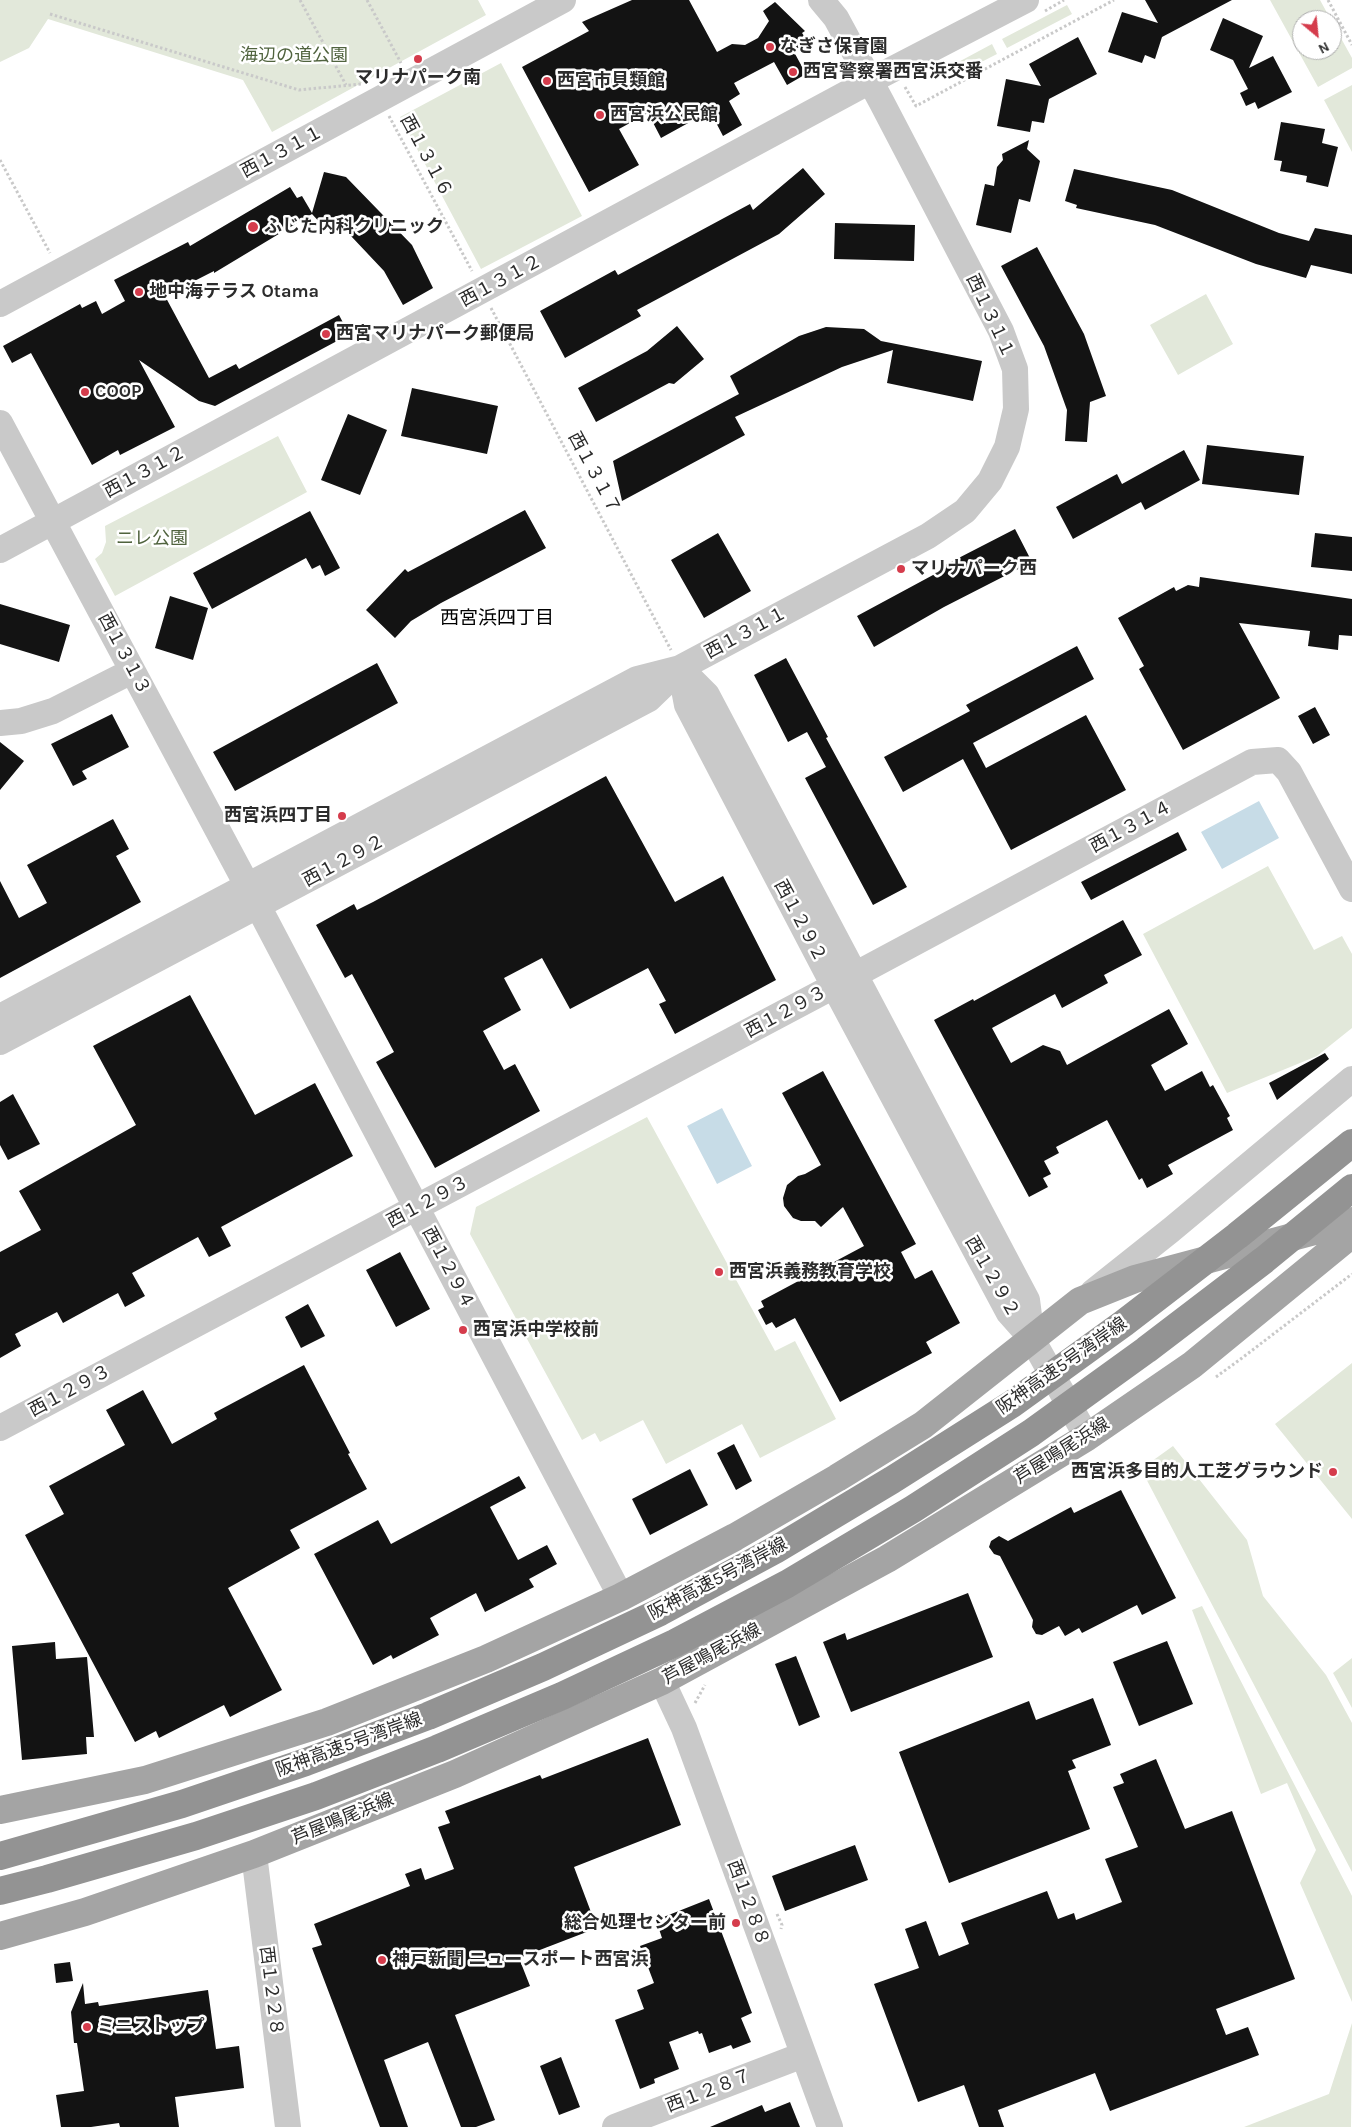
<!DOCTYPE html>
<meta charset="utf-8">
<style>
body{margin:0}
#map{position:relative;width:1352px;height:2127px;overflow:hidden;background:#fff;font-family:Karla,sans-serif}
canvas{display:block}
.north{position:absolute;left:1292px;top:10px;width:50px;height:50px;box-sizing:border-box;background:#fff;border:1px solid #ababab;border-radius:50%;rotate:152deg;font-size:14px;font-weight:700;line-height:20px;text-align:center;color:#2c2c2c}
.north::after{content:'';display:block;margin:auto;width:18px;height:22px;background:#d53c4c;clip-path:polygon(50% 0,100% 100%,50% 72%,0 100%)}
</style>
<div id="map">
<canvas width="1352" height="2127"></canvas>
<div class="north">N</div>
</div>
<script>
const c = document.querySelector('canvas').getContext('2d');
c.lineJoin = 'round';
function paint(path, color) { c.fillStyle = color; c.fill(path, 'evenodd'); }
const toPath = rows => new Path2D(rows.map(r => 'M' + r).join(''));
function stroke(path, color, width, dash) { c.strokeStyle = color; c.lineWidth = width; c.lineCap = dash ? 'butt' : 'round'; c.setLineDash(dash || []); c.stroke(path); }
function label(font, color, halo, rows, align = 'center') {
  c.font = font + ' Karla,"Noto Sans JP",sans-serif'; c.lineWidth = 5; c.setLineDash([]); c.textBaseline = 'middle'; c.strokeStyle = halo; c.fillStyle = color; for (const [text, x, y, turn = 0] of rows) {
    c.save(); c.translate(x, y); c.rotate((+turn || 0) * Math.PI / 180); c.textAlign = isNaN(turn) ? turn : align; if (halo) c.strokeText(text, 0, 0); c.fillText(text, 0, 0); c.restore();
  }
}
const green = toPath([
 [0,0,478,0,486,15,272,132,243,80,48,19,29,48,0,62],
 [1270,0,1320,0,1331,20,1302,20,1302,50,1332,50,1332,22,1352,58,1352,68,1318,87],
 [1067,5,1072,14,1007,48,1002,39],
 [992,44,997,54,956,75,951,66],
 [501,63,582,216,481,269,400,117],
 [1352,85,1352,152,1324,100],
 [1206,294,1233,344,1178,375,1150,325],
 [278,436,307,492,115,596,95,559,102,553,106,542,105,526],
 [1268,866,1314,950,1342,936,1352,954,1352,1028,1317,1056,1227,1093,1143,934],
 [647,1117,775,1351,795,1341,836,1419,760,1458,742,1424,666,1464,643,1420,600,1442,595,1433,582,1440,470,1234,476,1207],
 [1352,1363,1352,1519,1275,1424],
 [1173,1446,1247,1540,1263,1596,1326,1675,1352,1723,1352,1872,1141,1469],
 [1202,1606,1352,1896,1352,2002,1300,1883,1316,1850,1287,1783,1261,1794,1192,1610],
 [1352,1658,1352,1708,1333,1673],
 [1352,2023,1351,2127,1244,2127,1329,2094]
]);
const water = toPath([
 [1259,801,1279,838,1222,869,1201,832],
 [722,1108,752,1166,717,1184,687,1126]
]);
const building = toPath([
 [632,0,689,0,717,52,732,44,745,45,758,38,769,21,763,11,775,2,805,31,802,33,809,43,794,52,806,74,787,85,774,62,734,83,740,94,729,101,742,125,723,136,710,111,661,138,648,113,619,129,639,165,589,192,522,67,589,31,582,22],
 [1145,0,1232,0,1162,37,1155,59,1145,55,1142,63,1108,52,1122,12,1158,23],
 [1223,18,1263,36,1249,68,1273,56,1292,92,1258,109,1255,102,1246,106,1240,93,1248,89,1233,60,1210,50],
 [1078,37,1097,74,1049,99,1044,123,1032,121,1030,132,997,126,1006,79,1041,86,1029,64],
 [1281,122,1325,129,1322,143,1338,147,1328,187,1306,182,1307,176,1280,171,1282,161,1274,160],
 [1029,140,1027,149,1040,161,1030,202,1019,199,1011,233,976,225,985,184,994,186,997,167,1003,160,1002,154],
 [803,168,825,194,779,234,637,310,641,316,565,358,540,311,615,270,618,275,750,204,753,210],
 [1074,169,1172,190,1279,233,1309,241,1315,228,1352,235,1352,274,1311,265,1306,278,1256,264,1155,225,1076,208,1077,205,1065,201],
 [324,172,346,177,412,245,433,288,403,305,384,271,334,218,324,227,312,214,214,273,214,271,165,296,209,378,236,364,239,369,339,315,348,332,336,339,337,341,215,406,199,401,139,360,175,427,120,455,118,450,92,465,31,353,12,363,3,346,80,304,82,308,96,301,102,314,125,301,114,280,188,242,190,246,290,187,297,198,302,196,312,213],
 [835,223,915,225,914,261,834,259],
 [1037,247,1084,334,1106,396,1090,402,1087,442,1065,441,1067,410,1044,346,1001,266],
 [677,326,704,359,674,384,669,383,596,422,578,388,647,351],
 [826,327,864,329,881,341,982,361,973,401,887,383,893,350,842,367,735,417,745,435,622,501,613,461,739,394,730,376,799,336],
 [412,388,498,406,487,454,401,436],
 [348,414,387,430,360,495,321,480],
 [1207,445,1304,456,1299,495,1202,484],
 [1184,450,1200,480,1145,510,1141,502,1073,539,1056,507,1117,474,1122,484],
 [525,510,546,548,441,603,411,621,395,638,366,610,405,569,408,572],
 [310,511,340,568,325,576,320,565,312,569,306,558,212,609,193,573],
 [1015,529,1032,562,944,607,874,647,857,616,946,568,945,565],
 [718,533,751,591,704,618,671,560],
 [1315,533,1352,537,1352,571,1311,567],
 [1200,577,1352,599,1352,636,1339,635,1338,650,1308,646,1310,631,1239,623,1280,698,1183,750,1139,669,1144,666,1118,618,1174,587,1176,591,1188,585,1199,587],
 [170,596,208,608,193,660,155,648],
 [0,604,70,625,59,662,0,644],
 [1077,646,1094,679,973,743,986,768,1086,715,1126,790,1011,850,963,759,903,792,884,757,970,711,966,705],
 [786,658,828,737,826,738,907,887,873,905,805,778,826,767,807,732,788,742,754,675],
 [377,663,398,703,235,791,213,752],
 [1315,707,1330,735,1313,744,1298,716],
 [112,714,129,747,82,771,87,779,73,786,51,744],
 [0,742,24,761,0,790],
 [606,776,675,902,723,876,776,980,675,1034,659,1004,666,1001,648,968,570,1009,542,958,504,978,521,1010,483,1031,504,1070,515,1064,540,1111,435,1168,376,1062,394,1052,352,974,345,978,316,925,354,904,357,910,373,902],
 [113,819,129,849,116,856,141,902,0,978,0,881,19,918,47,903,27,865],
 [1178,832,1187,850,1091,900,1081,882],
 [1123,920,1142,955,1104,975,1108,983,1062,1008,1055,994,992,1028,1011,1063,1043,1045,1060,1051,1067,1065,1169,1009,1188,1044,1151,1065,1165,1091,1202,1071,1210,1087,1213,1085,1230,1116,1227,1118,1233,1130,1168,1165,1173,1174,1147,1188,1142,1178,1139,1180,1107,1120,1056,1147,1059,1153,1044,1161,1051,1174,1043,1178,1048,1187,1029,1197,934,1020,973,999,974,1001],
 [190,995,255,1115,315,1083,353,1156,221,1227,231,1246,209,1257,198,1237,132,1273,145,1296,125,1307,118,1293,63,1323,57,1312,15,1334,21,1346,0,1358,0,1252,41,1230,19,1191,136,1125,93,1046],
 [1325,1053,1329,1059,1277,1100,1269,1083],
 [823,1071,916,1244,901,1252,915,1279,932,1270,960,1323,926,1342,932,1353,840,1402,795,1318,776,1328,772,1322,766,1325,758,1310,764,1307,761,1301,864,1246,843,1207,821,1227,815,1221,801,1221,793,1218,784,1206,783,1198,787,1185,798,1176,805,1174,821,1165,782,1093],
 [13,1094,40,1144,8,1160,0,1145,0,1102],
 [400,1252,430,1309,396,1327,366,1270],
 [308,1304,325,1336,301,1348,285,1317],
 [304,1365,350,1453,348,1454,367,1489,290,1530,300,1548,228,1588,282,1690,230,1717,224,1705,159,1738,156,1731,135,1742,25,1535,64,1514,49,1486,125,1445,106,1410,143,1390,172,1444,217,1419,214,1413],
 [734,1444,752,1481,736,1490,717,1453],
 [690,1469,708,1505,650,1535,632,1499],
 [519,1476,526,1488,490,1507,518,1560,547,1545,557,1564,529,1579,534,1587,485,1612,476,1593,430,1618,439,1635,393,1659,391,1655,373,1665,314,1554,378,1520,391,1544],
 [1121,1490,1176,1598,1142,1615,1137,1605,1082,1633,1079,1628,1065,1636,1059,1626,1042,1635,1036,1634,1032,1627,1033,1620,1000,1556,994,1554,989,1547,991,1541,999,1536,1008,1541,1071,1507,1074,1513],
 [968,1593,993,1657,851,1712,823,1642,845,1633,847,1640],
 [1167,1641,1193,1704,1139,1726,1113,1662],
 [55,1642,56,1659,87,1657,94,1737,86,1737,87,1754,22,1760,12,1646],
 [796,1656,820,1717,799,1726,775,1664],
 [1093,1698,1111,1745,1072,1760,1076,1768,1068,1771,1090,1829,949,1883,899,1752,1029,1701,1036,1720],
 [648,1738,681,1825,574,1867,597,1928,519,1958,530,1986,455,2015,495,2120,476,2127,461,2127,428,2042,384,2060,408,2127,380,2127,312,1948,322,1945,314,1924,410,1886,405,1874,421,1868,425,1880,454,1869,438,1827,450,1823,445,1811,540,1775,542,1779],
 [1156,1759,1185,1829,1232,1811,1295,1979,1216,2009,1226,2035,1248,2027,1259,2055,1110,2111,1095,2073,998,2110,1004,2127,979,2127,964,2085,918,2102,874,1984,919,1968,905,1929,926,1921,939,1956,969,1944,961,1923,1047,1891,1058,1919,1074,1913,1076,1920,1122,1902,1105,1859,1138,1847,1113,1787,1124,1783,1120,1774],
 [855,1845,868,1880,785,1911,772,1876],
 [709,1899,752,2013,741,2018,751,2042,733,2049,731,2045,709,2053,702,2033,699,2034,698,2031,669,2042,679,2069,654,2079,655,2083,640,2089,615,2020,644,2009,637,1990,654,1983,640,1946,662,1938,656,1920],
 [70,1962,73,1981,56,1983,54,1964],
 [83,1983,85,2004,98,2002,99,2006,208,1990,216,2049,239,2046,244,2088,175,2097,179,2127,120,2127,119,2123,91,2127,61,2127,56,2095,84,2091,77,2043,74,2043,71,2012],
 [561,2057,580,2107,559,2115,540,2066],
 [790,2102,800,2127,710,2127,762,2105,765,2112]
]);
const path = toPath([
 [300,0,346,85],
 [367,0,401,63],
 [1328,0,1352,45],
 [1045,11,1064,0],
 [50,14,299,90,361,84],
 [905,87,916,106,1114,0],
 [389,116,472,271],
 [0,160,50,253],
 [491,308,671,650],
 [1216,1377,1242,1358,1352,1274],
 [695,1703,705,1685],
 [777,1914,782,1925,781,1929]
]);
const minor = toPath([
 [0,304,563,0],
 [0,423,247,885,621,1597],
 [0,550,870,81,1026,0],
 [680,668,687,705,834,986,1009,1313,1032,1339,1087,1437],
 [680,668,707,695,1027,1300,1032,1339],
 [0,723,21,721,53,711,132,671],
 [0,1017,637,679,680,668,928,536,965,511,990,481,1007,447,1016,409,1015,369,1001,331,881,101,836,18,821,0],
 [0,1042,649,699,680,669],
 [1093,1292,1171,1230,1352,1079],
 [0,1428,834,986,1252,762,1278,760,1289,772,1352,889],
 [662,1681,684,1728,830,2127],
 [254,1854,288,2127],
 [615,2127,803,2055]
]);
const major = toPath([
 [0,1810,145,1780,327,1722,486,1659,621,1597,735,1537,837,1478,923,1425,1080,1301,1135,1279,1352,1221],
 [0,1936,85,1912,254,1854,455,1774,662,1681,887,1559,1087,1437,1192,1365,1352,1234]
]);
const highway = toPath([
 [0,1856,182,1804,306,1762,428,1716,543,1667,660,1612,775,1550,892,1480,1012,1404,1124,1323,1237,1236,1352,1143],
 [0,1891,47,1879,196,1836,316,1796,437,1749,562,1696,675,1643,787,1584,913,1509,1031,1433,1146,1350,1264,1260,1352,1188]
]);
const markers = [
 [770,47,5,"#d53c4c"],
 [418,59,5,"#d53c4c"],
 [793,72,5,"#d53c4c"],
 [547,81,5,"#d53c4c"],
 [600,115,5,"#d53c4c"],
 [253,227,6,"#d53c4c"],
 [139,292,5,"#d53c4c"],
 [326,334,5,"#d53c4c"],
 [85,392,5,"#d53c4c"],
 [901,569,5,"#d53c4c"],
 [342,816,5,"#d53c4c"],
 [719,1272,5,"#d53c4c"],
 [463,1330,5,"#d53c4c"],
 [1333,1472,5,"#d53c4c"],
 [736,1923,5,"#d53c4c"],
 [382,1960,5,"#d53c4c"],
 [87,2027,5,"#d53c4c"]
];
const poiNames = [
 ["なぎさ保育園",780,47],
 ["西宮警察署西宮浜交番",803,72],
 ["マリナパーク南",418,78,"center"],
 ["西宮市貝類館",557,81],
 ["西宮浜公民館",610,115],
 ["ふじた内科クリニック",264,227],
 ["地中海テラス Otama",149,292],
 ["西宮マリナパーク郵便局",336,334],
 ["COOP",95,392],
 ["マリナパーク西",911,569],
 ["西宮浜四丁目",332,816,"right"],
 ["西宮浜義務教育学校",729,1272],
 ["西宮浜中学校前",473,1330],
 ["西宮浜多目的人工芝グラウンド",1323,1472,"right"],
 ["総合処理センター前",726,1923,"right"],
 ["神戸新聞 ニュースポート西宮浜",392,1960],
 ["ミニストップ",97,2027]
];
const parkNames = [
 ["海辺の道公園",294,56],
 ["ニレ公園",152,539]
];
const streetNames = [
 ["西１３１１",282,152,-28],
 ["西１３１６",426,156,62],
 ["西１３１２",501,281,-28],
 ["西１３１１",990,316,65],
 ["西１３１２",145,472,-28],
 ["西１３１７",594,473,62],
 ["西１３１１",746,633,-28],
 ["西１３１３",124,654,62],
 ["西１３１４",1131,827,-28],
 ["西１２９２",344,861,-28],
 ["西１２９２",800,921,62],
 ["西１２９３",786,1012,-28],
 ["西１２９３",428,1202,-28],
 ["西１２９４",448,1268,62],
 ["西１２９２",992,1277,60],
 ["阪神高速5号湾岸線",1062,1366,-35],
 ["西１２９３",70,1391,-28],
 ["芦屋鳴尾浜線",1062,1451,-32],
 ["阪神高速5号湾岸線",718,1579,-28],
 ["芦屋鳴尾浜線",712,1654,-28],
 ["阪神高速5号湾岸線",349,1745,-20],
 ["芦屋鳴尾浜線",343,1819,-22],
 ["西１２８８",748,1903,70],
 ["西１２２８",271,1991,83],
 ["西１２８７",709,2091,-21]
];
const neighbourhoodNames = [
 ["西宮浜四丁目",497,619]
];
paint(green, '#e2e8da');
paint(water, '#c7dce7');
paint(building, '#131313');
stroke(path, '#c9c9c9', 3, [2.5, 2.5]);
stroke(minor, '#c9c9c9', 26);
stroke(major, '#a4a4a4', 28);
stroke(highway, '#939393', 28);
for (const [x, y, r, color] of markers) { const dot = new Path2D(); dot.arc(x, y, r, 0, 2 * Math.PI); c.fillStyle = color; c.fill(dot); stroke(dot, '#fff', 2); }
label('bold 18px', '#2c2c2c', '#fff', poiNames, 'left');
label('18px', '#50633e', '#fff', parkNames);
label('18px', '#2c2c2c', '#fff', streetNames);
label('19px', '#000', '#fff', neighbourhoodNames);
</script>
